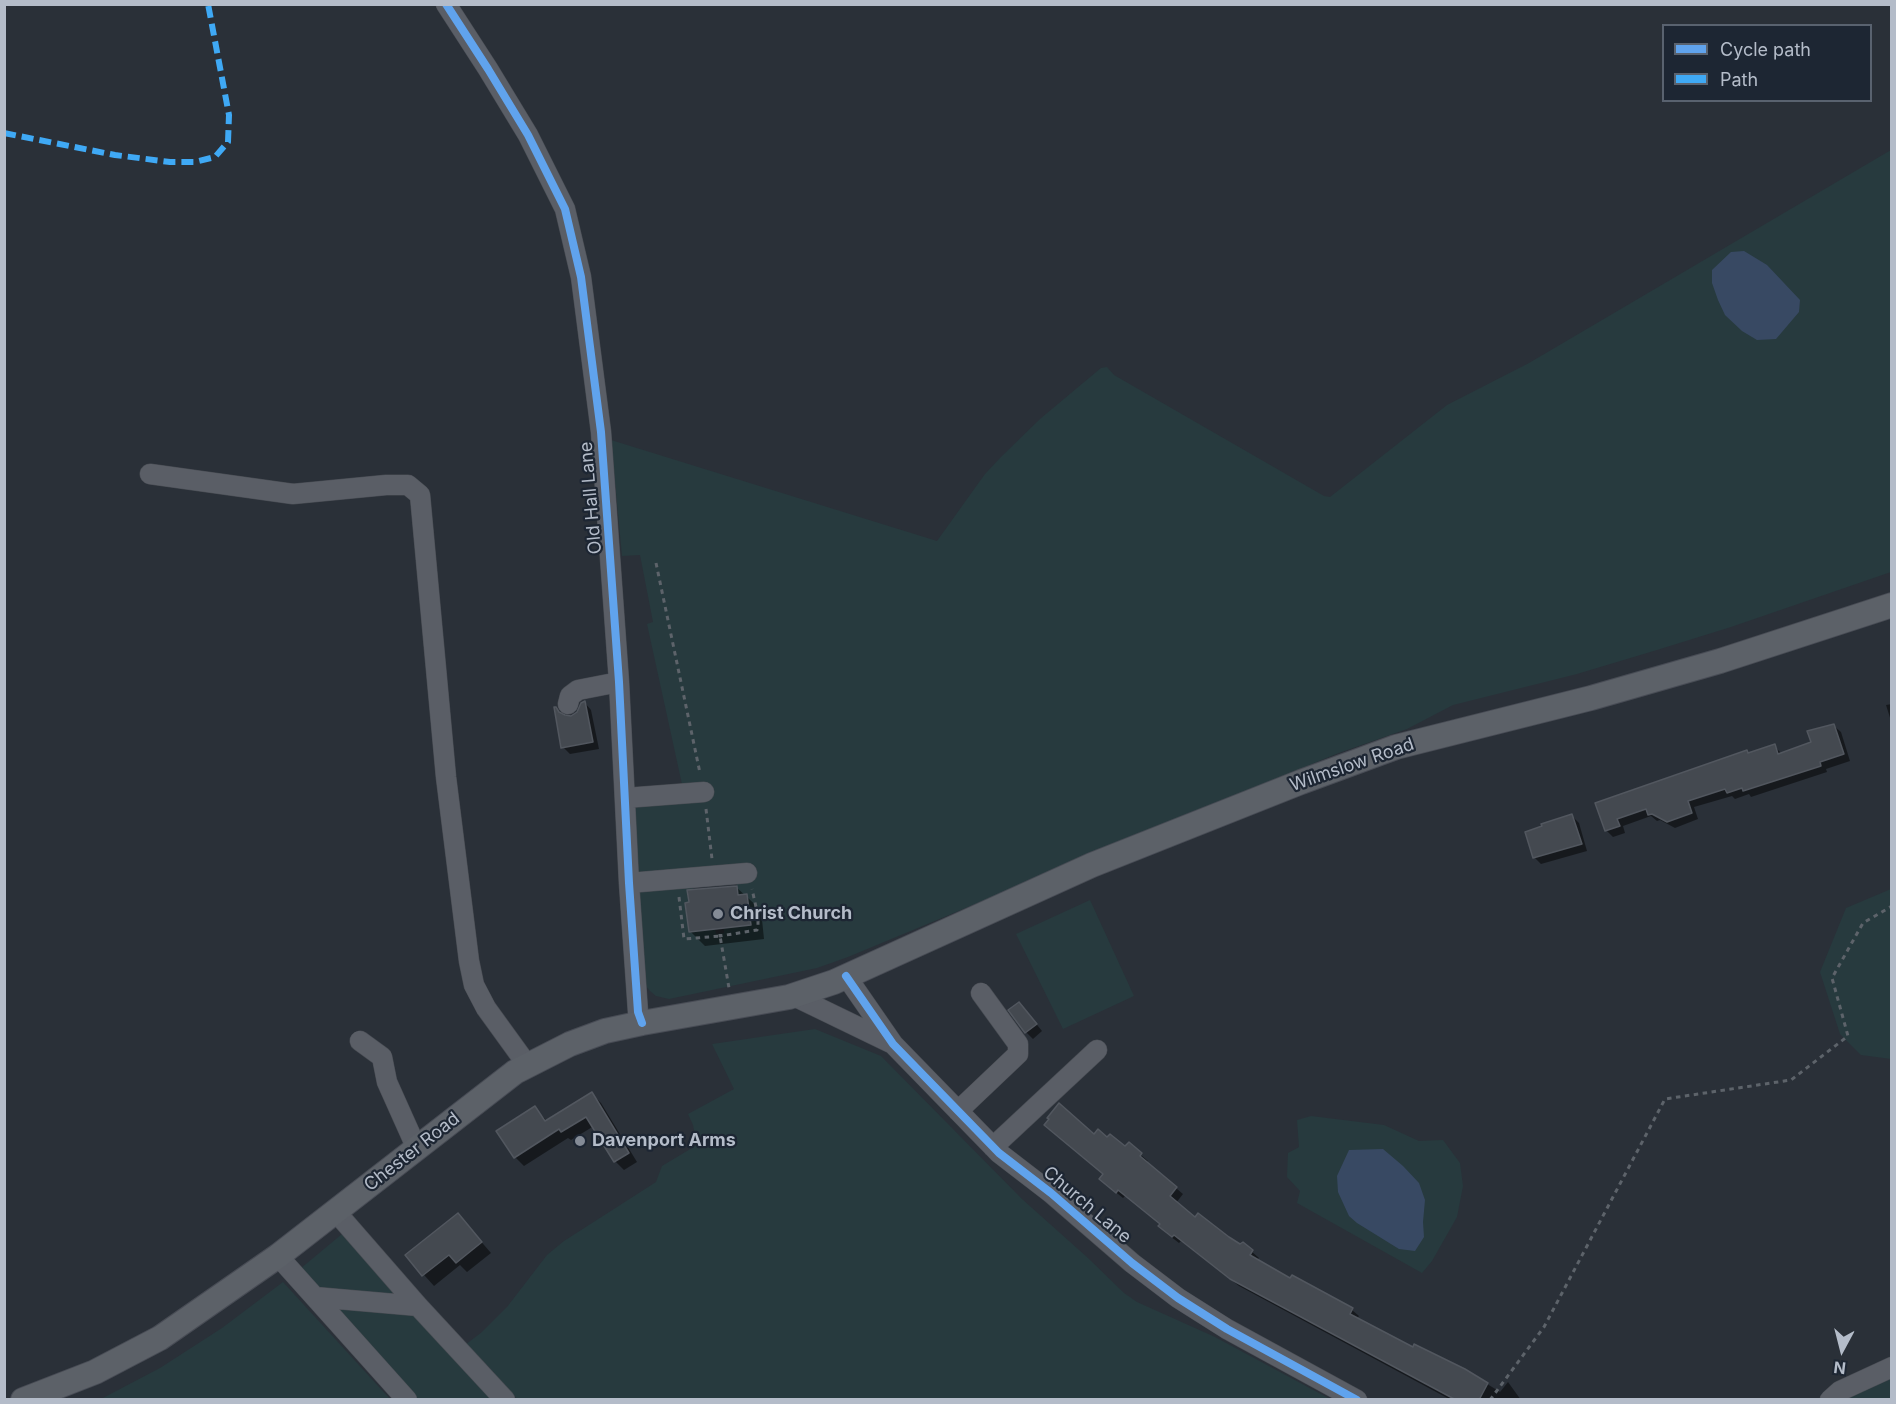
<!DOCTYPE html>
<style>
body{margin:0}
#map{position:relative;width:1896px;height:1404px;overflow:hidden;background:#2a3038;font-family:Inter,sans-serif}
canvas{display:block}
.frame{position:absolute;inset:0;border:6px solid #b4bcc9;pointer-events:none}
.legend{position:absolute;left:1662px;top:24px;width:210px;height:78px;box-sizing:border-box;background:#1d2633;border:2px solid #59626f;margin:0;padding:8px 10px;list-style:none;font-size:18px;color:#b4bcc9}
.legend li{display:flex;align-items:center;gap:12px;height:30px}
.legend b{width:30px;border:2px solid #59626f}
.north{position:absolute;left:1812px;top:1320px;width:60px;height:60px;-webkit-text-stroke:4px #1d2633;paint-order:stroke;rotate:187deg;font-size:16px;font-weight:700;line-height:24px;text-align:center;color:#b4bcc9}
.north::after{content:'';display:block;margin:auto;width:21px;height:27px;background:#b4bcc9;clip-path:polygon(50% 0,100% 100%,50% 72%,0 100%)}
</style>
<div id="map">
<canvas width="1896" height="1404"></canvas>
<div class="frame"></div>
<ul class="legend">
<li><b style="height:8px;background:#60a3ed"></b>Cycle path</li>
<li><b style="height:8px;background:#3fa9f5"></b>Path</li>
</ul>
<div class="north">N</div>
</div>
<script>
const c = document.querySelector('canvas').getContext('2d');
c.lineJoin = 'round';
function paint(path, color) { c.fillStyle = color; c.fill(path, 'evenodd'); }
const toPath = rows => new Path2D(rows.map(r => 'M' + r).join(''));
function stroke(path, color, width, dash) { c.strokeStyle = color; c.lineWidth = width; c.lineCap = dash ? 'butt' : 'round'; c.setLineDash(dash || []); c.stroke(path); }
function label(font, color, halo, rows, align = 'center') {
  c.font = font + ' Inter,sans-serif'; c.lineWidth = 4.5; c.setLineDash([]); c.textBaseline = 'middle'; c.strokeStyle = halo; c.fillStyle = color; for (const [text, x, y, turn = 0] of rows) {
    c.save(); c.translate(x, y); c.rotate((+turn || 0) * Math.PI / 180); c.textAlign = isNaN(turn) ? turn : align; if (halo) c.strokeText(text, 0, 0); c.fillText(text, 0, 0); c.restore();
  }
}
const green = toPath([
 [1891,150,1891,572,1731,627,1657,650,1577,674,1453,705,1407,729,1336,754,848,957,817,968,669,999,656,996,650,991,645,985,633,804,685,798,647,624,653,622,640,555,622,556,611,440,937,541,985,474,1001,457,1040,419,1101,368,1107,367,1114,375,1324,496,1330,497,1447,405,1529,363],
 [736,880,738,895,747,895,751,925,724,928,724,933,716,934,715,929,689,932,685,903,689,902,687,891,693,889,693,885],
 [1891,889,1892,1059,1891,1059,1861,1055,1840,1034,1820,972,1846,908],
 [1090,900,1134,996,1063,1029,1016,934],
 [815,1029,881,1056,1022,1199,1088,1258,1124,1293,1137,1302,1215,1337,1330,1399,517,1399,488,1366,465,1345,482,1332,507,1307,547,1255,564,1241,656,1182,662,1166,697,1145,693,1125,688,1114,734,1089,712,1044],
 [1311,1116,1384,1125,1419,1141,1443,1140,1460,1163,1463,1186,1457,1217,1432,1261,1422,1273,1297,1203,1300,1191,1287,1177,1288,1153,1299,1147,1297,1120],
 [342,1234,400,1298,322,1291,300,1269],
 [283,1282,390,1399,101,1399,160,1368,222,1328],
 [332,1308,414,1314,491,1399,416,1399],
 [1891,1375,1891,1399,1840,1399]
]);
const water = toPath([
 [1744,251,1767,265,1800,300,1799,312,1776,339,1757,340,1742,331,1725,315,1718,300,1712,283,1712,270,1731,252],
 [1383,1149,1403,1166,1419,1183,1425,1200,1423,1222,1424,1237,1415,1251,1399,1249,1357,1223,1349,1216,1338,1192,1337,1176,1349,1150]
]);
const shadow = toPath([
 [585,703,591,710,599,749,570,754,563,747,556,708,563,715,571,717,578,713],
 [1892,704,1892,724,1886,705],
 [1834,726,1841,732,1850,761,1826,769,1827,772,1751,797,1749,794,1735,799,1732,796,1694,807,1698,819,1675,828,1660,820,1657,821,1651,816,1623,826,1625,833,1613,837,1606,830,1597,804,1747,751,1749,754,1774,746,1782,754,1813,743],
 [1572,816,1579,823,1587,851,1541,864,1534,857],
 [736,887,761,910,764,939,705,946,690,931],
 [1025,1010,1042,1031,1033,1039,1026,1032],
 [592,1094,601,1103,637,1162,624,1170,615,1161,594,1126,571,1140,568,1138,524,1166,515,1157,535,1108,547,1121],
 [1053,1132,1094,1136,1108,1139,1126,1149,1129,1145,1148,1161,1146,1163,1183,1194,1176,1203,1196,1219,1240,1246,1243,1244,1259,1258,1257,1260,1352,1310,1359,1316,1357,1319,1414,1349,1465,1370,1500,1392,1508,1382,1521,1400,1451,1400,1239,1286,1181,1241,1179,1243,1166,1233,1160,1226,1161,1224,1126,1195,1123,1198,1108,1186,1104,1175],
 [458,1215,491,1253,467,1272,460,1265,434,1286,407,1256]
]);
const building = toPath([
 [585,701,593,742,561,748,554,707,556,707,559,712,565,715,571,716,577,712,581,703,585,701],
 [1834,724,1844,754,1820,762,1821,766,1743,791,1742,788,1727,793,1725,789,1688,801,1692,813,1667,822,1652,814,1648,815,1646,809,1617,819,1620,826,1605,831,1595,803,1747,750,1748,753,1775,744,1778,754,1811,742,1807,731,1834,724],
 [1572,814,1582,844,1533,858,1525,832,1542,826,1541,824,1572,814],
 [737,886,738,895,747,894,751,925,689,932,685,903,689,902,687,890,737,886],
 [1019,1002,1037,1024,1025,1033,1008,1010,1019,1002],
 [592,1092,629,1153,614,1162,586,1117,561,1132,559,1129,514,1158,496,1131,535,1106,545,1121,592,1092],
 [1059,1103,1094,1134,1098,1129,1107,1137,1110,1134,1125,1146,1129,1142,1142,1153,1140,1156,1177,1187,1170,1196,1195,1217,1198,1213,1229,1237,1240,1244,1243,1242,1253,1250,1250,1255,1290,1278,1292,1275,1353,1308,1350,1314,1413,1347,1414,1344,1465,1369,1488,1383,1479,1400,1456,1400,1230,1279,1174,1235,1172,1237,1158,1226,1160,1224,1118,1190,1116,1193,1099,1179,1103,1174,1044,1125,1049,1119,1047,1118,1059,1103],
 [458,1213,482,1242,456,1263,449,1255,422,1276,405,1255,458,1213]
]);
const path = toPath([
 [656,563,700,773],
 [706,809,712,859],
 [679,897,684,939,720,936,729,988],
 [720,934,720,936,757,930,758,927,758,916,752,889],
 [1490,1400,1544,1327,1665,1099,1791,1080,1848,1036,1832,978,1863,923,1892,906]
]);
const minor = toPath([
 [446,4,488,69,528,135,565,209,581,277,601,432,619,682,629,883,638,1012,642,1023],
 [150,474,293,494,386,485,408,485,420,495,446,777,469,961,474,985,486,1008,528,1066],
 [568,704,570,696,578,690,619,682],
 [625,798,704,792],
 [629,883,747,873],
 [846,976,893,1044,999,1153,1051,1193,1132,1263,1178,1298,1227,1329,1357,1400],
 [794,996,891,1043],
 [360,1041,382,1057,387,1082,417,1149],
 [958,1111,1018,1054,1018,1044,981,993],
 [993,1147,1097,1050],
 [336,1212,418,1306],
 [278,1256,407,1400],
 [315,1297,418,1306,505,1400],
 [1830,1400,1840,1391,1892,1367]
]);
const major = toPath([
 [23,1400,95,1372,160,1338,278,1256,515,1072,570,1044,605,1031,642,1023,789,997,834,982,1092,865,1301,782,1396,747,1591,698,1720,661,1892,605]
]);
const quiet = toPath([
 [4,133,115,155,170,162,195,162,215,157,228,142,229,115,208,4]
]);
const cycleway = toPath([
 [446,4,488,69,528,135,565,209,581,277,601,432,619,682,629,883,638,1012,642,1023],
 [846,976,893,1044,999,1153,1051,1193,1132,1263,1178,1298,1227,1329,1357,1400]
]);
const markers = [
 [718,914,6,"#848b96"],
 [580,1141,6,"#848b96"]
];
const streetNames = [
 ["Old Hall Lane",591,498,-95],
 ["Wilmslow Road",1352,765,-19],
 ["Chester Road",412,1152,-38],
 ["Church Lane",1087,1205,40]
];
const poiNames = [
 ["Christ Church",730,914],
 ["Davenport Arms",592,1141]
];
paint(green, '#273a3e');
paint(water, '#384963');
paint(shadow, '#0007');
paint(building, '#444950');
stroke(building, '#52575f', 1.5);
stroke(minor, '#484c53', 21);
stroke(major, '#484c55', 26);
stroke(path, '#5d636a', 3, [4.5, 4.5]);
stroke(minor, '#5a5e66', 20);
stroke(major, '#5c6168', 24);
stroke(quiet, '#3fa9f5', 6, [12, 6]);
stroke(cycleway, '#60a3ed', 8);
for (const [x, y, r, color] of markers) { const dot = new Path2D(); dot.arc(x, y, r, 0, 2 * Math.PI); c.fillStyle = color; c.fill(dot); stroke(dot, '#1d2633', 2); }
label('18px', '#b4bcc9', '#1d2633', streetNames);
label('bold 18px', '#b4bcc9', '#1d2633', poiNames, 'left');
</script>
